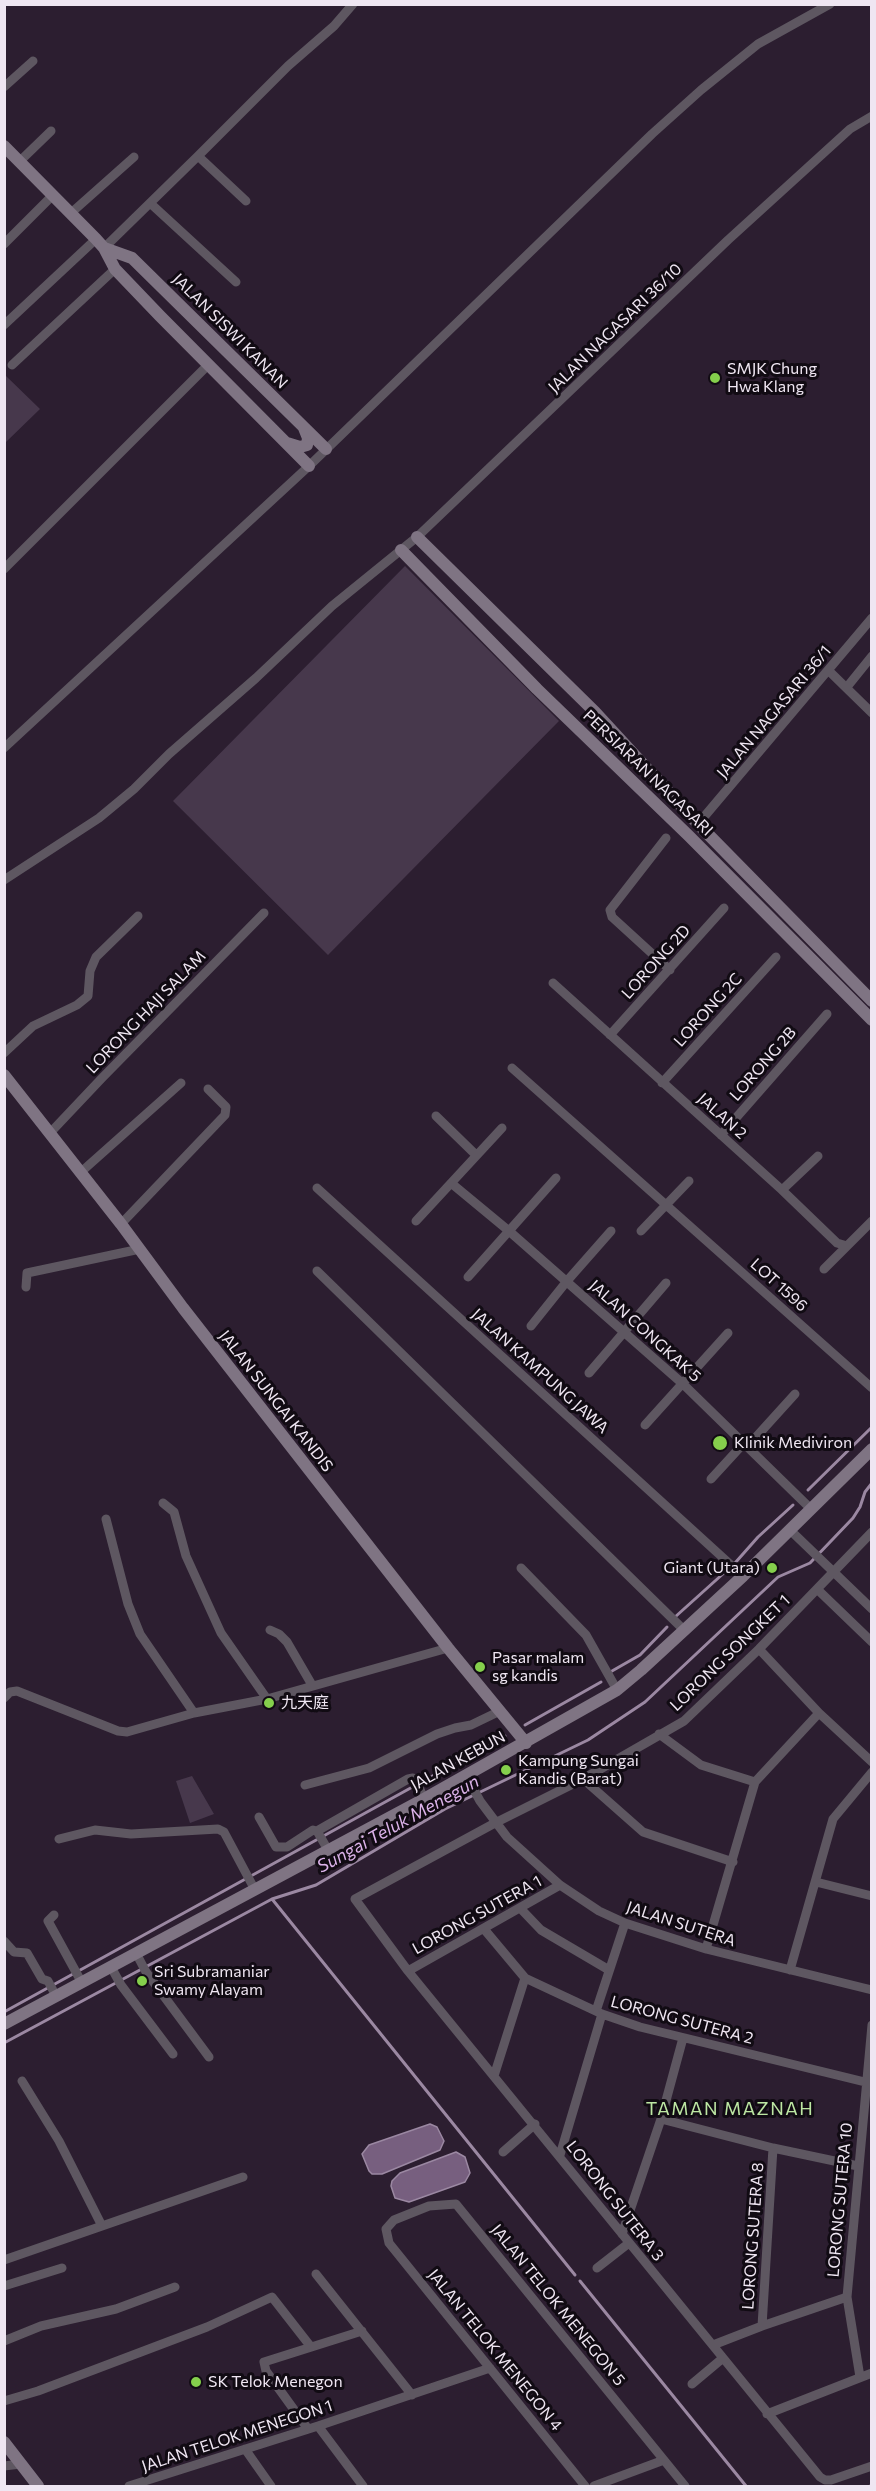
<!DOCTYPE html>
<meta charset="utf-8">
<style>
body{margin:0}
#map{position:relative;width:876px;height:2491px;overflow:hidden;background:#2c1e30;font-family:Commissioner,sans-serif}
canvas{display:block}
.frame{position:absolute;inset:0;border:6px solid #efe6f2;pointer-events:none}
</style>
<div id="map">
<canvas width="876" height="2491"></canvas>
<div class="frame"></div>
</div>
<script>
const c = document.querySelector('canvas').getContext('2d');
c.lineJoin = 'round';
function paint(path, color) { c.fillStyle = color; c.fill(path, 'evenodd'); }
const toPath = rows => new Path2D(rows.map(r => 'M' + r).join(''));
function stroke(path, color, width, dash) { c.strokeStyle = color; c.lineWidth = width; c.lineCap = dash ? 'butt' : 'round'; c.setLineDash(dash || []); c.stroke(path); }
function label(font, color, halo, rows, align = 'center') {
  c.font = font + ' Commissioner,"Noto Sans SC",sans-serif'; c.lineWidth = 6; c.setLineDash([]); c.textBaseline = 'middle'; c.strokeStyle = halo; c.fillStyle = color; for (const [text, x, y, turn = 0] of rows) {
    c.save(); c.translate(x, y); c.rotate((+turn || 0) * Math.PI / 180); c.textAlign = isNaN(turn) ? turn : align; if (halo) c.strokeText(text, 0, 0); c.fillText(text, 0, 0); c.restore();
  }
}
const green = toPath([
 [5,375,40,409,5,443],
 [405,566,559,721,328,955,173,801],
 [192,1776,214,1814,190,1823,176,1781]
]);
const water = toPath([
 [430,2124,437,2127,444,2141,440,2150,382,2174,372,2174,369,2171,362,2154,369,2145,430,2124],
 [456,2152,465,2157,470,2173,465,2182,409,2202,395,2198,391,2186,392,2181,400,2173,456,2152]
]);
const stream = toPath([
 [808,1490,872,1427],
 [735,1563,758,1537,793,1505],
 [675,1617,725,1572],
 [612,1671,640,1655,667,1627],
 [525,1725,601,1682],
 [272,1899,575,2275],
 [4,2012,505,1736],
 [4,2043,272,1899,316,1885,445,1809,588,1740,645,1702,778,1577,810,1563,853,1518,860,1507,865,1492,872,1483],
 [580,2281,746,2486],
 [870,2486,872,2486]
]);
const street = toPath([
 [4,87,33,61],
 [198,156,288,66,334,26,353,4],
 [19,162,51,131],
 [150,203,236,282],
 [71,213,134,157],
 [4,244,53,195],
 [104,248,198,156,246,201],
 [4,325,96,239],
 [12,365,115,269],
 [4,569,208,365],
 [828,670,872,713],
 [847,687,872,656],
 [4,748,309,466,652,134,701,90,758,44,830,4],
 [698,824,872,618],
 [666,838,610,910,612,917,670,970],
 [4,880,99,818,134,789,169,754,256,678,332,606,417,537,728,240,850,129,872,116],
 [553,983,782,1190,837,1243,847,1246,872,1221],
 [610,1035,724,908],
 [4,1053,33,1026,77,1005,88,996,90,971,96,957,138,916],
 [512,1068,872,1388],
 [662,1083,776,957],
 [436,1116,476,1155],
 [50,1133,102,1078,264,913],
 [721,1135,827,1014],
 [81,1172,181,1083],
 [451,1183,509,1231,683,1384,811,1509],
 [317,1188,743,1576],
 [782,1190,818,1156],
 [416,1221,502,1128],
 [121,1224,225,1115,226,1107,208,1089],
 [641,1231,689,1181],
 [824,1269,847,1246],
 [317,1271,685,1631],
 [468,1277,556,1178],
 [26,1287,27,1273,140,1249],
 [531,1326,567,1281,611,1231],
 [589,1373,666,1283],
 [645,1425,728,1333],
 [747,1447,795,1394],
 [711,1479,744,1443],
 [163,1503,174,1512,186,1556,221,1633,267,1699],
 [106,1519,128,1604,140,1634,194,1713],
 [790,1530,872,1609],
 [872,1532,759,1649,684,1721,583,1779,495,1823,355,1899,408,1971,820,2477,825,2480,831,2480,872,2466],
 [521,1568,586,1635,617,1690],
 [817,1589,872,1642],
 [270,1630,279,1634,287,1642,312,1685],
 [759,1649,819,1713,872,1762],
 [4,1698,10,1692,17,1691,118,1731,127,1732,194,1713,267,1699,448,1648],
 [659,1734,701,1765,755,1782],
 [466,1775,480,1801,507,1837,560,1885,599,1911,625,1923,706,1949,872,1990],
 [583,1779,643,1832,733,1862],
 [305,1785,369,1768,437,1734,455,1728,471,1725,500,1711],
 [259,1817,276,1847,287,1847,313,1830,317,1831,328,1850],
 [317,1831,408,1779,413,1778,416,1780,424,1799],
 [59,1839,95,1830,131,1834,218,1829,224,1832,255,1890],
 [816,1882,872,1896],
 [520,1908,541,1930,609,1970],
 [54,1915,48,1921,82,1983],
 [484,1929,525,1978,602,2014,640,2027,865,2082],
 [4,1941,14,1952,27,1953,42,1979,48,1981,56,1996],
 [706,1949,755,1782,819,1713],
 [136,1953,146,1972,209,2057],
 [111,1967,121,1985,173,2054],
 [790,1970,833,1819,872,1772],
 [408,1971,560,1885],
 [596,2011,625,1923],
 [494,2076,525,1978],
 [661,2119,773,2148,858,2166],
 [503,2152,535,2124],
 [560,2155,602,2014],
 [102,2226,243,2177],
 [622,2234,661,2119,683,2038],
 [4,2260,102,2226,59,2141,22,2081],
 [597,2268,629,2243],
 [316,2274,412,2395],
 [4,2286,62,2268],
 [762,2326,773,2148],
 [4,2341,41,2326,116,2309,175,2287],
 [713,2345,762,2326,847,2297],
 [860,2377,847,2297,872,2025],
 [692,2384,723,2358],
 [4,2401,38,2391,207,2327,272,2297,311,2347],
 [767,2414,872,2373],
 [318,2426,363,2486],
 [308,2429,266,2371,264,2362,362,2331],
 [245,2449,271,2486],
 [4,2466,21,2464],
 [129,2486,318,2426,490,2368],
 [585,2486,389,2243,386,2229,394,2220,429,2206,456,2204,685,2486],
 [594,2486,664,2460]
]);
const secondary = toPath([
 [4,146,96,239,104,248,115,269,160,316,309,466],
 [104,248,132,258,326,449],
 [287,443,300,447,307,445,308,438,304,428],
 [417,537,595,712,698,824,872,1001],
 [401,550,537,689,689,836,872,1020],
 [4,1075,121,1224,183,1308,448,1648,526,1743],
 [4,2024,424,1799,617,1690,641,1670,743,1576,872,1449],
 [4,2442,38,2486]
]);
const markers = [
 [715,378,6,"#85cf4c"],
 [720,1443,8,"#85cf4c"],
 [772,1568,6,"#85cf4c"],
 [480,1667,6,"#85cf4c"],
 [269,1703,6,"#85cf4c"],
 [506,1770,6,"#85cf4c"],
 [142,1981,6,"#85cf4c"],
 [196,2382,6,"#85cf4c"]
];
const streetNames = [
 ["JALAN NAGASARI 36/10",615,328,-44],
 ["JALAN SISWI KANAN",230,331,45],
 ["JALAN NAGASARI 36/1",774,712,-50],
 ["PERSIARAN NAGASARI",648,773,44],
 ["LORONG 2D",656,962,-48],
 ["LORONG 2C",708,1010,-48],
 ["LORONG HAJI SALAM",146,1012,-46],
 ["LORONG 2B",763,1064,-49],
 ["JALAN 2",722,1116,42],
 ["LOT 1596",779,1285,42],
 ["JALAN CONGKAK 5",645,1331,42],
 ["JALAN KAMPUNG JAWA",540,1371,42],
 ["JALAN SUNGAI KANDIS",276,1401,52],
 ["LORONG SONGKET 1",730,1653,-44],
 ["JALAN KEBUN",458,1761,-29],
 ["LORONG SUTERA 1",477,1915,-29],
 ["JALAN SUTERA",681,1924,18],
 ["LORONG SUTERA 2",682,2020,15],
 ["LORONG SUTERA 10",840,2200,-85],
 ["LORONG SUTERA 3",615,2201,52],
 ["LORONG SUTERA 8",753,2236,-86],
 ["JALAN TELOK MENEGON 5",558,2305,51],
 ["JALAN TELOK MENEGON 4",495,2350,51],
 ["JALAN TELOK MENEGON 1",237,2436,-18]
];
const poiNames = [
 ["SMJK Chung",727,369],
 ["Hwa Klang",727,387],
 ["Klinik Mediviron",734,1443],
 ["Giant (Utara)",760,1568,"right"],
 ["Pasar malam",492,1658],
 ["sg kandis",492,1676],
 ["九天庭",281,1703],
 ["Kampung Sungai",518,1761],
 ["Kandis (Barat)",518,1779],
 ["Sri Subramaniar",154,1972],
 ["Swamy Alayam",154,1990],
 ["SK Telok Menegon",208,2382]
];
const waterNames = [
 ["Sungai Teluk Menegun",398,1824,-29]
];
const neighbourhoodNames = [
 ["TAMAN MAZNAH",730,2109]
];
paint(green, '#47384c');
paint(water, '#775f7f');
stroke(water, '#9b88a2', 1.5);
stroke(stream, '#9b88a2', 3);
stroke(street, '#5e5761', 9);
stroke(secondary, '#7f7483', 12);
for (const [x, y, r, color] of markers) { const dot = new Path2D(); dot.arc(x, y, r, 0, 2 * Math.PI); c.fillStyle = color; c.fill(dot); stroke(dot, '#110b13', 2); }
label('16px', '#efe6f2', '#110b13', streetNames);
label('16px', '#efe6f2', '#110b13', poiNames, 'left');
label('italic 18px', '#dbb2e9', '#110b13', waterNames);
c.letterSpacing = '1.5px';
label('18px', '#bde7a3', '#110b13', neighbourhoodNames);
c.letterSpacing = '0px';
</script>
